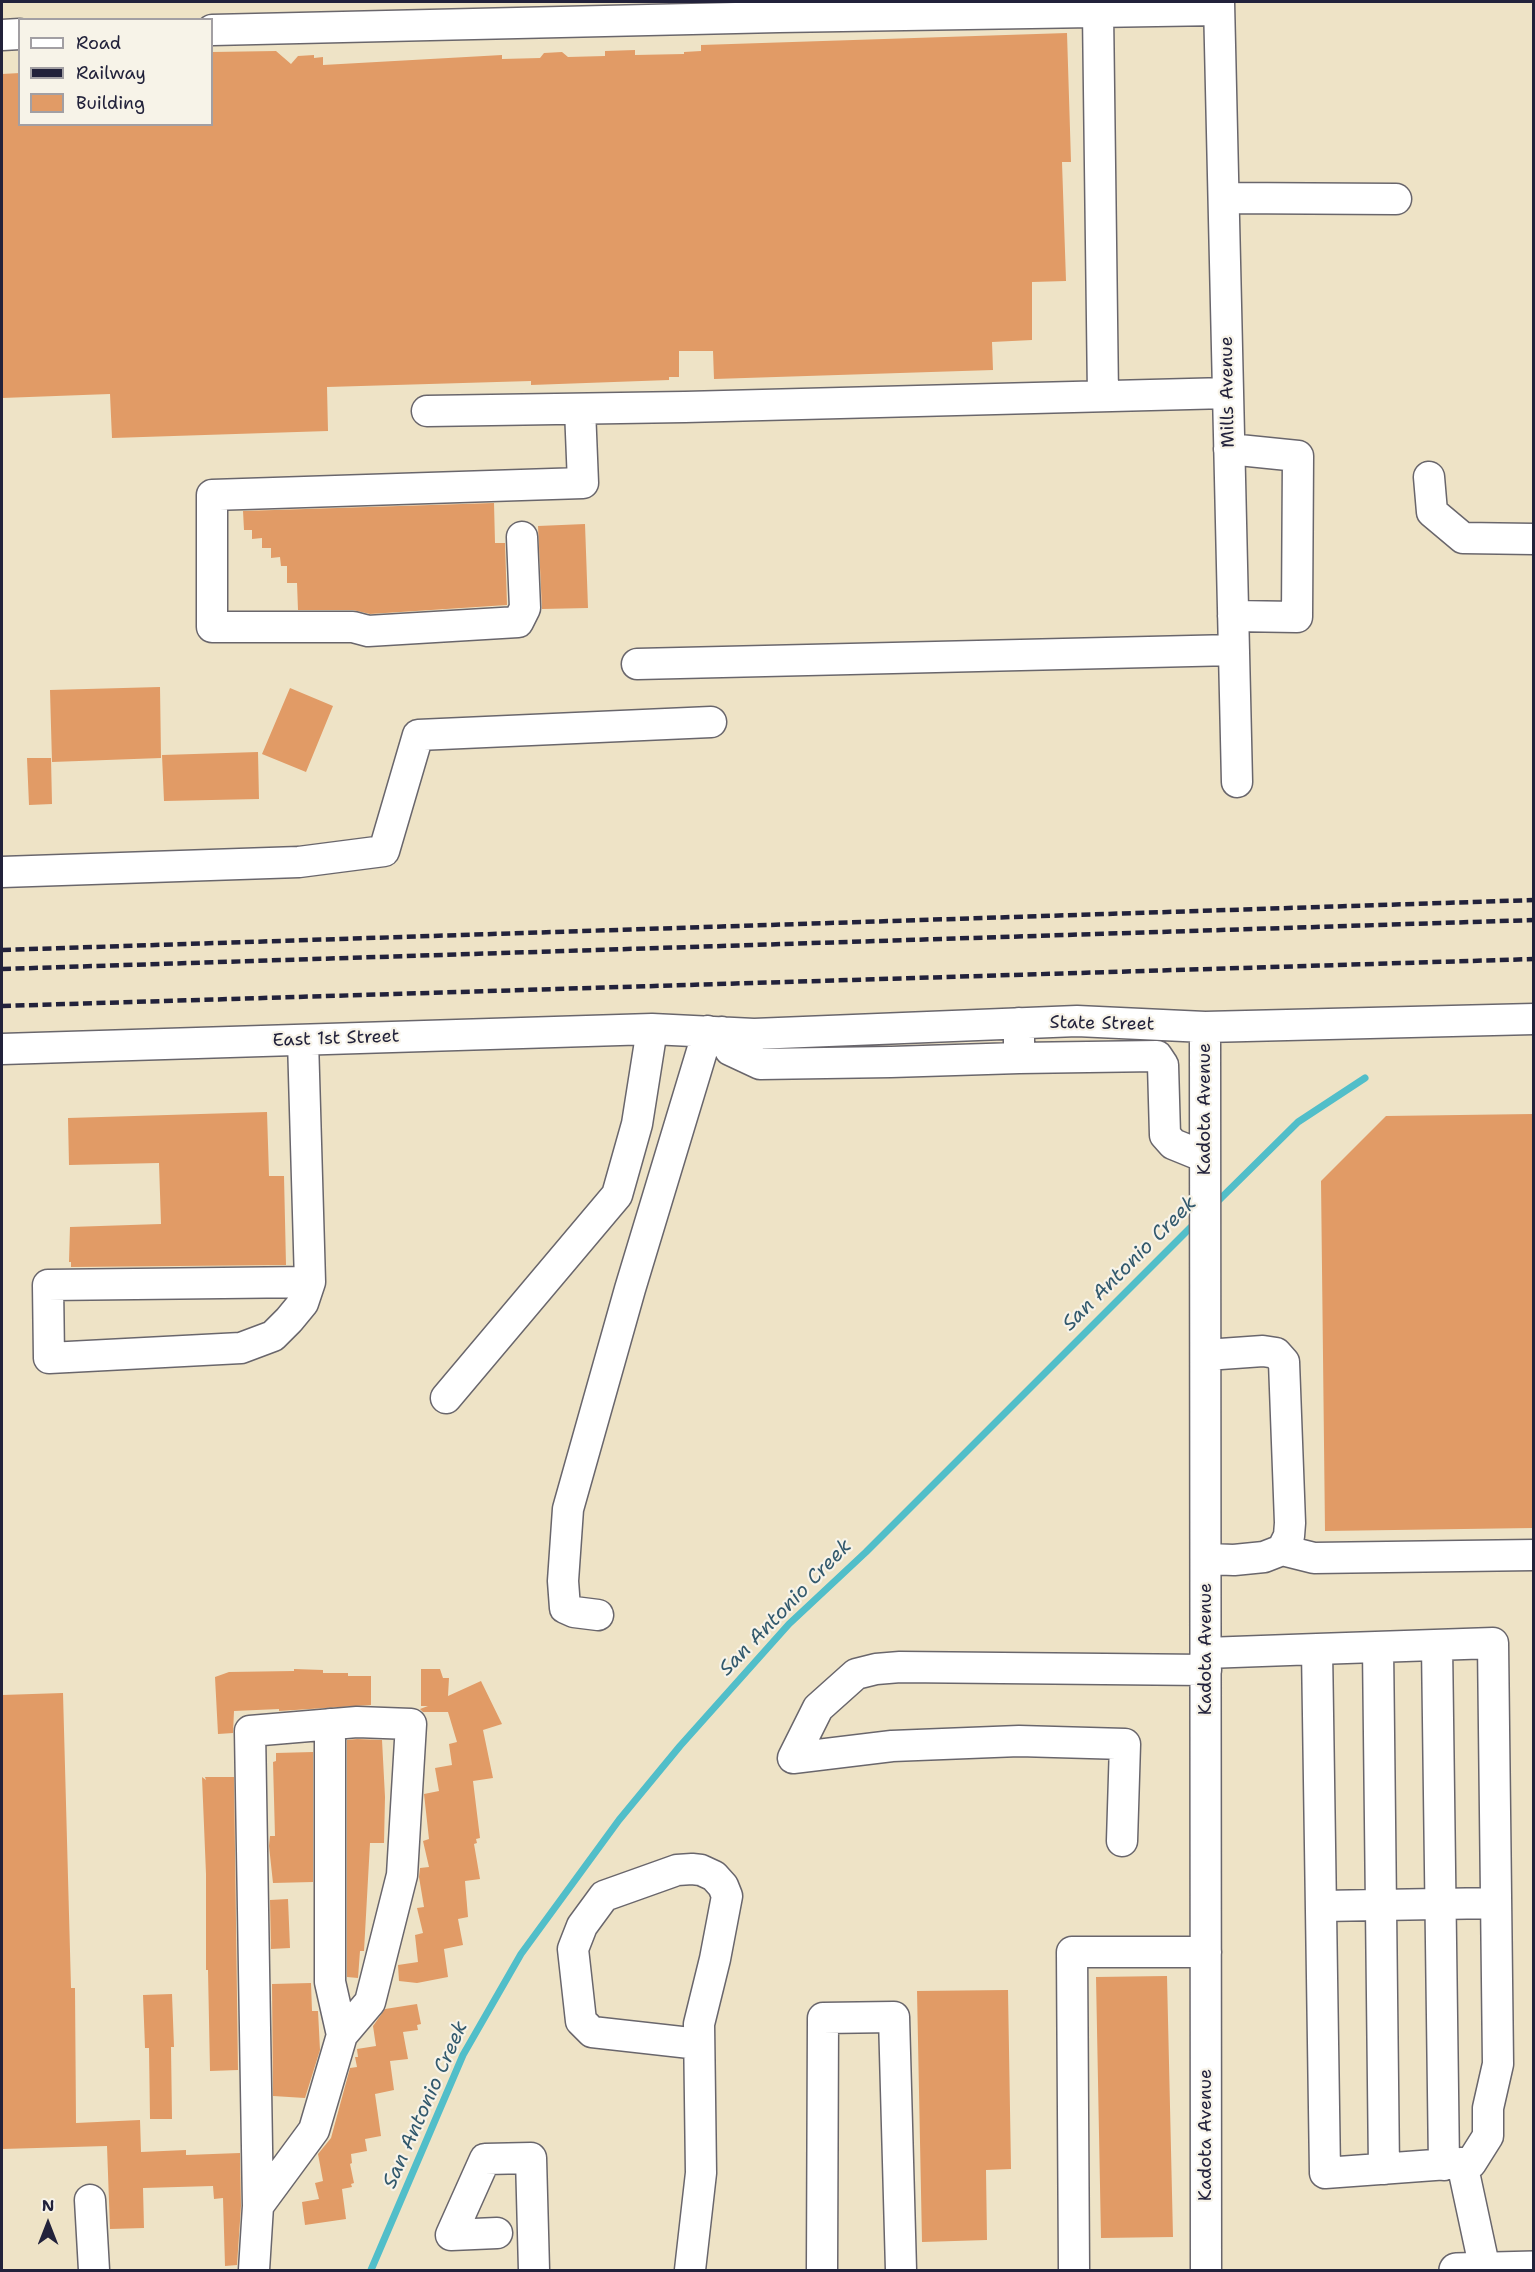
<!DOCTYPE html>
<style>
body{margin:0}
#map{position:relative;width:1535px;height:2272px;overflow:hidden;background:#eee3c6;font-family:"Shantell Sans",sans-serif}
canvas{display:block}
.frame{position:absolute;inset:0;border:3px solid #22223b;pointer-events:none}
.legend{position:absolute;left:18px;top:18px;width:195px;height:108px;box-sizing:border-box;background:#f7f3e8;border:2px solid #a29fa3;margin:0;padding:8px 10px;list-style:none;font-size:18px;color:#22223b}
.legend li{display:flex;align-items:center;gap:12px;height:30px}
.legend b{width:30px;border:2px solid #a29fa3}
.north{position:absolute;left:18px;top:2194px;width:60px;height:60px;-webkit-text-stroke:4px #f7f3e8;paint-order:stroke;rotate:0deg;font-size:16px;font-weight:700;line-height:24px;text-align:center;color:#22223b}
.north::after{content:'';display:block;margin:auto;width:21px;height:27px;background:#22223b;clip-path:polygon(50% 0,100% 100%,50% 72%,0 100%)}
</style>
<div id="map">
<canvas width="1535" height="2272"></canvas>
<div class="frame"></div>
<ul class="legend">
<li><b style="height:8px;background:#fff"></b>Road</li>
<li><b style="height:8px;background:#22223b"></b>Railway</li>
<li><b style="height:16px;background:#e19b66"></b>Building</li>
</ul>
<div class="north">N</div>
</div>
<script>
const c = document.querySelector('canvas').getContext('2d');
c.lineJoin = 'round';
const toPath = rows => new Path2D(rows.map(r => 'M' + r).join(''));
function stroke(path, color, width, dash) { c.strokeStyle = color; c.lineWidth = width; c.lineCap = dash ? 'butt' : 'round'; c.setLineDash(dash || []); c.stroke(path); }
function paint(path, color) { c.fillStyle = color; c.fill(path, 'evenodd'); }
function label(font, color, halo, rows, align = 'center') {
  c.font = font + ' "Shantell Sans",sans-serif'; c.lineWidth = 4.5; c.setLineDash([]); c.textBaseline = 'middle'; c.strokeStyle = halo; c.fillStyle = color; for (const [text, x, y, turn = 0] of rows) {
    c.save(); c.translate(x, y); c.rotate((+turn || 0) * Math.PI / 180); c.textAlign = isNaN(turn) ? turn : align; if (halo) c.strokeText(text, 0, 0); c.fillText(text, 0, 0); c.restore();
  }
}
const stream = toPath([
 [1214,1205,1298,1122,1365,1078],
 [371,2270,463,2055,521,1954,619,1820,680,1746,789,1624,866,1552,1195,1223]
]);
const building = toPath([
 [1067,33,1071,162,1062,162,1066,281,1032,282,1032,340,992,342,993,370,714,379,713,351,679,351,679,377,669,377,669,380,531,385,531,381,327,387,328,431,112,438,110,394,2,398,2,74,20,73,20,124,212,124,212,52,276,51,291,64,298,56,314,55,314,58,323,57,323,65,502,55,502,59,540,58,544,53,562,52,568,57,605,56,605,51,635,50,635,55,684,54,684,52,701,51,701,45],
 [494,503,495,543,505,543,507,605,370,614,353,610,298,610,297,583,287,583,287,566,281,566,280,557,271,558,271,548,262,548,262,538,252,539,252,530,244,530,243,511],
 [585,524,588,608,542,609,538,526],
 [160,687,161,758,52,762,50,690],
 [290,688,333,706,306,772,262,754],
 [258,752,259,799,164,801,162,755],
 [27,758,51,758,52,804,29,805],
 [267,1112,269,1176,284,1176,286,1265,71,1267,71,1262,69,1262,70,1227,161,1224,159,1163,69,1165,68,1118],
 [1533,1114,1533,1528,1325,1531,1321,1181,1386,1116],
 [294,1669,323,1670,323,1673,348,1673,348,1676,371,1676,371,1705,279,1711,279,1709,234,1711,233,1733,218,1734,215,1677,229,1672,294,1671],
 [421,1669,440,1669,443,1678,449,1678,448,1696,481,1681,502,1724,483,1730,493,1778,473,1781,480,1838,476,1839,477,1843,474,1844,480,1879,465,1881,468,1917,458,1919,463,1945,444,1949,448,1977,417,1983,399,1981,398,1965,418,1962,415,1935,423,1933,417,1908,424,1907,419,1877,420,1868,429,1867,423,1841,429,1839,424,1794,439,1791,435,1768,452,1765,449,1744,457,1742,448,1712,423,1712,420,1709,428,1706,421,1706],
 [63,1693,71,1988,75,1988,76,2123,140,2120,141,2152,186,2150,186,2155,240,2153,241,2206,237,2265,225,2266,223,2198,214,2199,213,2186,143,2188,144,2228,110,2229,107,2146,2,2149,2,1695],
 [357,1739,382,1740,385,1797,384,1843,370,1843,364,1951,360,1951,358,1978,347,1977,347,1740],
 [313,1752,313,1882,273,1883,269,1846,270,1836,275,1836,273,1762,276,1761,276,1753],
 [202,1777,206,1780,205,1777,234,1777,238,2070,210,2071,208,1970,206,1970,206,1874],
 [288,1899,290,1948,271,1949,270,1900],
 [1167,1976,1173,2237,1101,2238,1096,1977],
 [311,1983,312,2011,318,2011,320,2050,305,2098,273,2096,272,1984],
 [1008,1990,1011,2169,986,2170,987,2240,922,2242,917,1991],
 [172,1994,174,2047,171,2047,172,2119,150,2119,149,2048,145,2048,143,1995],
 [417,2004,421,2024,417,2025,418,2030,403,2032,408,2059,390,2061,394,2090,375,2094,381,2136,365,2139,367,2151,351,2154,352,2163,350,2164,354,2183,351,2184,352,2187,342,2189,346,2219,305,2225,302,2202,319,2199,315,2183,323,2181,318,2154,331,2138,350,2068,357,2067,355,2057,358,2057,357,2049,376,2046,373,2026,385,2009]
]);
const minor = toPath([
 [778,2,779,17,1219,10],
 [1219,2,1237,782],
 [1098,12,1103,396],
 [212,30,779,17],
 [2,35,20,34],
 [1224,198,1396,199],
 [427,411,685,407,1228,393],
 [1229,449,1298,456,1297,617,1233,616],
 [1429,477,1432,512,1463,538,1534,539],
 [522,537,525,608,518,622,368,631,353,627,212,627,212,495,583,483,580,409],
 [637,664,1234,650],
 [2,872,299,862,384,851,418,735,711,722],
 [1205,1027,1206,2270],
 [722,1032,730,1050,760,1064,891,1062,1019,1058,1019,1023],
 [303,1040,310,1282,303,1303,289,1320,273,1336,241,1348,49,1358,48,1285,310,1282],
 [2,1049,652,1029,754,1034,1077,1021,1205,1027,1534,1019],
 [1019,1058,1157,1056,1163,1065,1165,1135,1173,1144,1205,1157],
 [1206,1355,1263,1351,1276,1353,1284,1362,1290,1523,1289,1536,1282,1550,1264,1557,1234,1560,1206,1559],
 [446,1398,617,1195,637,1124,652,1029],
 [1282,1550,1314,1558,1534,1555],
 [598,1615,574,1612,565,1608,563,1581,568,1509,630,1289,708,1031],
 [1437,1645,1444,2165],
 [1378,1647,1384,2169],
 [1206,1653,1317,1649],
 [330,1724,330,1982,342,2035],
 [1122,1841,1125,1744,1019,1741,892,1746,793,1758,818,1708,856,1674,876,1669,900,1667,1206,1670],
 [1321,1906,1496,1903],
 [1462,2163,1325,2173,1317,1649,1493,1643,1498,2064,1488,2108,1488,2136,1471,2163,1462,2163,1485,2270],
 [90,2200,94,2270],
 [497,2233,451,2235,485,2159,531,2158,534,2270],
 [254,2270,258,2206,250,1731,357,1722,411,1724,402,1875,370,2002,342,2035,314,2130,258,2206],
 [690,2270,701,2173,699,2024,715,1959,727,1896,723,1886,714,1876,701,1870,692,1869,677,1870,604,1896,582,1926,573,1949,581,2021,592,2032,699,2044],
 [822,2270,823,2018,894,2017,901,2270],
 [1074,2270,1072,1952,1206,1952]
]);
const major = toPath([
 [1456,2270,1534,2268]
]);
const rail = toPath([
 [2,950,1534,900],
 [2,969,1534,920],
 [2,1006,1534,959]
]);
const streetNames = [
 ["Mills Avenue",1228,392,-91],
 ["State Street",1102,1024,1],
 ["East 1st Street",336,1039,-2],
 ["Kadota Avenue",1205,1109,-90],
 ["Kadota Avenue",1206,1649,-90],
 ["Kadota Avenue",1206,2135,-90]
];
const waterNames = [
 ["San Antonio Creek",1130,1264,-45],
 ["San Antonio Creek",786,1608,-46],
 ["San Antonio Creek",426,2105,-66]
];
stroke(stream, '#51bec9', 7);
paint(building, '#e19b66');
stroke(minor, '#69666c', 33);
stroke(major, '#69666c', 36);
stroke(minor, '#fff', 30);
stroke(major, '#fff', 33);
stroke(rail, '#22223b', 4.5, [9, 4.5]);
label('18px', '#22223b', '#f7f3e8', streetNames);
label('italic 20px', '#32596d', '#f7f3e8', waterNames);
</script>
